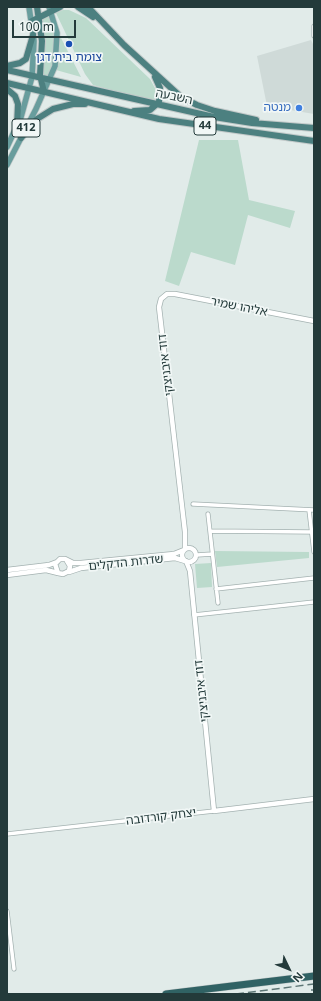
<!DOCTYPE html>
<meta charset="utf-8">
<style>
body{margin:0}
#map{position:relative;width:321px;height:1001px;overflow:hidden;background:#e1ebe9;font-family:"Noto Sans",sans-serif}
canvas{display:block}
.frame{position:absolute;inset:0;border:8px solid #233a3a;pointer-events:none}
.north{position:absolute;left:269px;top:949px;width:40px;height:40px;-webkit-text-stroke:3px #f1f7f6;paint-order:stroke;rotate:133deg;font-size:11px;font-weight:700;line-height:16px;text-align:center;color:#233a3a}
.north::after{content:'';display:block;margin:auto;width:14px;height:18px;background:#233a3a;clip-path:polygon(50% 0,100% 100%,50% 72%,0 100%)}
.scale{position:absolute;left:12px;top:20px;width:64px;height:18px;box-sizing:border-box;border:2px solid #233a3a;border-top:0;padding-left:5px;font-size:12px;line-height:14px;white-space:nowrap;color:#233a3a;-webkit-text-stroke:3px #f1f7f6;paint-order:stroke}
</style>
<div id="map">
<canvas width="321" height="1001"></canvas>
<div class="frame"></div>
<div class="north">N</div>
<div class="scale">100 m</div>
</div>
<script>
const c = document.querySelector('canvas').getContext('2d');
c.lineJoin = 'round';
function paint(path, color) { c.fillStyle = color; c.fill(path, 'evenodd'); }
const toPath = rows => new Path2D(rows.map(r => 'M' + r).join(''));
function stroke(path, color, width, dash) { c.strokeStyle = color; c.lineWidth = width; c.lineCap = dash ? 'butt' : 'round'; c.setLineDash(dash || []); c.stroke(path); }
function label(font, color, halo, rows, align = 'center') {
  c.font = font + ' "Noto Sans","Noto Sans Hebrew",sans-serif'; c.lineWidth = 3.5; c.setLineDash([]); c.textBaseline = 'middle'; c.strokeStyle = halo; c.fillStyle = color; for (const [text, x, y, turn = 0] of rows) {
    c.save(); c.translate(x, y); c.rotate((+turn || 0) * Math.PI / 180); c.textAlign = isNaN(turn) ? turn : align; if (halo) c.strokeText(text, 0, 0); c.fillText(text, 0, 0); c.restore();
  }
}
const built = toPath([
 [311,40,314,46,314,114,267,106,257,56]
]);
const green = toPath([
 [63,10,69,10,86,18,150,79,156,90,154,102,93,85,85,74,56,13],
 [50,12,56,34,53,66,48,79,42,78,41,16],
 [61,38,81,77,56,70,58,59,59,39],
 [199,140,238,140,249,200,295,211,290,228,248,215,235,265,191,252,179,286,165,281],
 [215,551,309,552,309,558,217,567],
 [211,563,212,587,197,588,195,564]
]);
const minor = toPath([
 [314,26,314,36],
 [193,504,314,510],
 [309,510,314,552],
 [208,514,218,603],
 [210,531,312,532],
 [197,555,212,554],
 [216,589,314,578],
 [194,615,314,602],
 [7,834,214,811],
 [7,911,14,969]
]);
const tertiary = toPath([
 '182 555a7 7 0 1 1 14 0a7 7 0 1 1-14 0Z',
 [185,549,185,532,159,307,161,299,167,294,175,294,314,321],
 [67,561,70,566,69,571,63,574,58,573,55,564,60,559,65,559,73,563,81,563,174,554,184,550],
 [186,561,190,571,214,811,314,799],
 [7,570,49,565,57,562],
 [69,572,81,568,175,558,185,561],
 [7,575,46,570,58,573]
]);
const primary = toPath([
 [7,147,21,117,32,77,34,41,29,7],
 [7,165,36,109,55,66,57,33,49,7]
]);
const trunk = toPath([
 [37,7,42,41,40,75,44,92],
 [78,7,93,17],
 [88,7,124,45,181,97,197,105,215,111,256,120],
 [32,21,60,7],
 [7,66,20,63,26,59,33,35],
 [7,70,214,117,252,123,314,128],
 [7,83,159,119,314,141],
 [7,89,15,96,18,104,17,125],
 [134,111,150,110,159,102,160,88,155,77],
 [21,138,37,119,53,109,73,104,85,104]
]);
const motorway = toPath([
 [166,994,314,976]
]);
const rail = toPath([
 [311,990,314,990],
 [236,994,314,984]
]);
const markers = [
 [69,44,4,"#1a4fb4"],
 [299,108,4,"#3f7fe0"]
];
const shields = [
 [205,126,22],
 [26,128,28]
];
const shieldNames = [
 ["44",205,126],
 ["412",26,128]
];
const transitNames = [
 ["צומת בית דגן",69,58]
];
const streetNames = [
 ["השבעה",174,97,12],
 ["אליהו שמיר",239,307,11],
 ["דוד איבניצקי",166,365,-97],
 ["שדרות הדקלים",126,563,-6],
 ["דוד איבניצקי",202,691,-96],
 ["יצחק קורדובה",161,817,-7]
];
const shopNames = [
 ["מנטה",291,108]
];
paint(built, '#cfdad8');
paint(green, '#bbdacc');
stroke(minor, '#a4b2b1', 5);
stroke(tertiary, '#a4b2b1', 6);
stroke(primary, '#c1c8c8', 7);
stroke(trunk, '#c1c8c8', 8);
stroke(motorway, '#c1c8c8', 8);
stroke(minor, '#fff', 3.5);
stroke(tertiary, '#fff', 4.5);
stroke(primary, '#689d9d', 5.5);
stroke(trunk, '#4c8080', 6);
stroke(motorway, '#306264', 7);
stroke(rail, '#5d7675', 1.5, [8, 4]);
for (const [x, y, r, color] of markers) { const dot = new Path2D(); dot.arc(x, y, r, 0, 2 * Math.PI); c.fillStyle = color; c.fill(dot); stroke(dot, '#f1f7f6', 1.5); }
for (const [x, y, w] of shields) { const box = new Path2D(); box.roundRect(x - w / 2, y - 9, w, 18, 3); c.fillStyle = '#f1f7f6'; c.fill(box); stroke(box, '#233a3a', 1); }
label('bold 11px', '#233a3a', null, shieldNames);
label('12px', '#164399', '#f1f7f6', transitNames);
label('12px', '#233a3a', '#f1f7f6', streetNames);
label('12px', '#366cbe', '#f1f7f6', shopNames, 'right');
</script>
